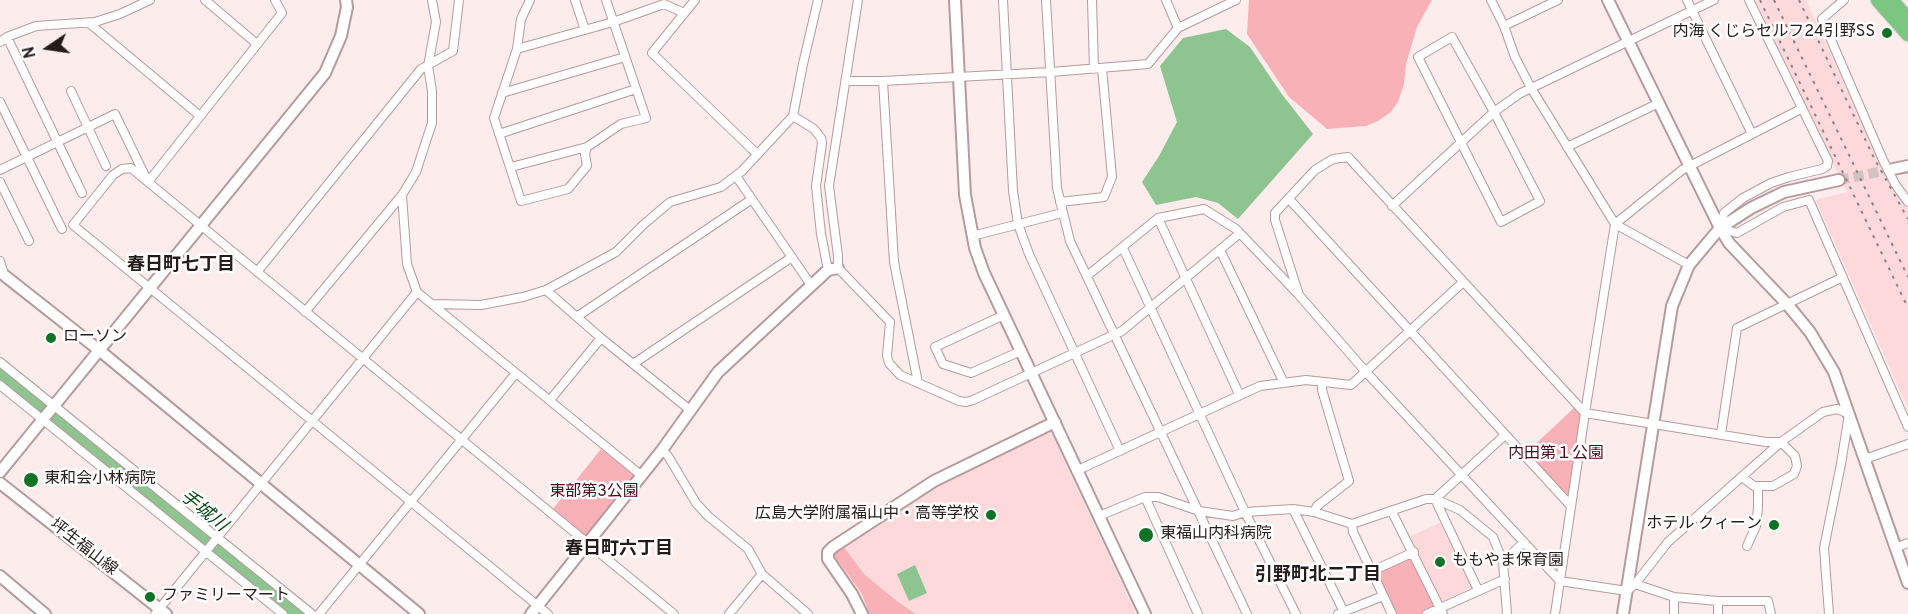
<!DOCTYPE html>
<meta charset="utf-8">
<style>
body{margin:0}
#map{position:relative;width:1908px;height:614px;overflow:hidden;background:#fdecec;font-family:Overpass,sans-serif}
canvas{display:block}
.north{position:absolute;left:18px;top:18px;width:60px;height:60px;-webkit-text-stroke:4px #fff;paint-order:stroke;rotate:257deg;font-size:16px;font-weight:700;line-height:24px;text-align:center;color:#241b1b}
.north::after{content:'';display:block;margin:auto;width:21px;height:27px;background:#241b1b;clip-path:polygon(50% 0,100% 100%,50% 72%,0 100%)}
</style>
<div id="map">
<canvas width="1908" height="614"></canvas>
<div class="north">N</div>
</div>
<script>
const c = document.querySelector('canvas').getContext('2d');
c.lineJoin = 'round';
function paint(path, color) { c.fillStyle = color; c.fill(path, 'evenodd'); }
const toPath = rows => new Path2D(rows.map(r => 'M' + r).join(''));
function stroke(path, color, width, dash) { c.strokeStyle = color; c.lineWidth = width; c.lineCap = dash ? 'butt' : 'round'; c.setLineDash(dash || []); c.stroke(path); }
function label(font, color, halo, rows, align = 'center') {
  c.font = font + ' Overpass,"Noto Sans JP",sans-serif'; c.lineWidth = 5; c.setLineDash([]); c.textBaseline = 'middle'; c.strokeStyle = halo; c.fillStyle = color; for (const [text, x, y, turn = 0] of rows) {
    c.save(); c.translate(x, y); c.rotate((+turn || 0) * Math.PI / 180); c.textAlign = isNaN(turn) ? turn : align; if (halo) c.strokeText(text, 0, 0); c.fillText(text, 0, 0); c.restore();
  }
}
const built = toPath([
 [1755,0,1806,0,1879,160,1891,183,1908,209,1908,409,1816,201,1818,199,1847,192],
 [1050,430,1136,614,916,614,898,602,864,574,844,547,938,484],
 [1440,523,1473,588,1440,603,1408,537]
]);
const green = toPath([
 [1249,0,1432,0,1417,27,1406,64,1404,84,1398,102,1391,112,1378,121,1366,126,1327,129,1289,97,1247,34],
 [1576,406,1583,413,1569,501,1525,454],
 [601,449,635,476,587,537,553,509],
 [844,547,864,574,898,602,916,614,869,614,862,594,833,554],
 [1414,553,1439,607,1424,614,1393,614,1373,572]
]);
const water = toPath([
 [1226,29,1250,47,1281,93,1313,134,1238,219,1218,203,1196,197,1156,205,1142,182,1159,156,1177,122,1160,66,1183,38],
 [915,565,927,593,909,601,897,574]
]);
const river = toPath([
 [0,372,298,614]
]);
const secondaryTunnel = toPath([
 [1839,180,1893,169]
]);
const street = toPath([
 [205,0,257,44],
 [275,0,282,13,148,182,131,168,122,169,113,175,73,225,548,614],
 [432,0,436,22,428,66,432,91,432,123,416,172,402,195,407,264,417,292,642,476],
 [530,0,521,19,517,49,494,118,521,201,568,189,587,166,585,154,587,147],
 [575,0,585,30],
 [695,0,652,53,757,154],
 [858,0,829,186,838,256,838,268,890,322,887,356,889,363,900,375,959,401,966,402,973,400,1122,331,1240,233],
 [1003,0,1013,191,1018,224,1029,254,1120,451],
 [1046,0,1057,188,1070,241,1247,614],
 [1092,0,1094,69],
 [1166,0,1178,28],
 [1491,0,1504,26,1515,57,1531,88,1615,224,1689,265],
 [1687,0,1752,134],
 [1749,0,1828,161,1827,166,1822,169,1789,177,1771,183,1743,198,1724,213,1720,228,1737,233,1783,207,1809,200,1908,427],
 [1844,0,1822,19,1883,160,1895,184,1908,202],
 [89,23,200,116],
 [1504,26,1558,0],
 [7,37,82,193],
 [1452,37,1494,112,1540,201,1501,222,1418,57,1452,37],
 [0,42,7,37,36,26,95,22,120,14,150,0],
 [517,49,613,22,664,4,684,13],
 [847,81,883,81,1051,72,1148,64,1178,28,1236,0],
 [883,81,894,262,918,383],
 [71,91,106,166],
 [502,93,625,57],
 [0,102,62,229],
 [793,116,814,129,821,138,822,143,816,186,821,234,828,270],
 [499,134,636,89],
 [1567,147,1659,103],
 [511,167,587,147,621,124,646,118,606,0],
 [0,170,115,114,148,182,674,614],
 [736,176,811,285],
 [0,182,29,241],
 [1289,199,1570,505],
 [1060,202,1104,197,1112,177,1102,68],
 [1392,206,1494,112,1519,94,1714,0],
 [1158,218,1239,394],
 [972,236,1062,213],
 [1123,248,1245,512,1296,614],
 [1220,250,1284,383],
 [0,261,4,275],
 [257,272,421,69,453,51,459,0],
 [1087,276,1158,218,1204,209,1236,229,1298,294,1366,372,1560,581,1627,591,1635,584,1668,542,1781,442,1795,456,1797,466,1794,474,1773,486,1754,486,1742,477],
 [546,290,601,338,690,410],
 [1298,292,1275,220,1275,213,1315,170,1333,159,1348,157,1585,413,1766,442,1781,442,1823,412,1837,409,1849,414,1841,464,1824,548,1829,614],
 [432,304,481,305,523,297,546,290,616,252,643,225,670,202,721,187,742,171,793,116,803,64,818,0],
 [305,312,402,195],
 [1004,315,935,347,943,364,971,373,1021,351],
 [578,316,752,199],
 [0,362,312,614],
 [633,364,792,257],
 [0,385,283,614],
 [550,400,601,338],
 [1721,434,1737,328,1843,277],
 [662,450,668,456,696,503,708,516,748,549,762,574,808,614],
 [1865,459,1908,444],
 [1078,470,1260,386,1306,380,1351,385,1462,283],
 [1145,497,1198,614],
 [1435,499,1460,510,1493,537,1503,562,1507,614],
 [1435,499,1478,590],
 [1293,509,1345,614],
 [1314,512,1317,506,1349,481,1322,390,1322,383],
 [1392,512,1443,614],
 [1099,516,1145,497,1158,497,1199,511,1233,516,1245,512,1293,509,1314,512,1352,524],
 [1747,546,1756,526,1758,508,1758,487],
 [1895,548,1908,543],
 [1503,562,1524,542],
 [1372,571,1414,552],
 [1635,584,1674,597,1674,614],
 [1674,597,1718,601,1768,601,1771,614],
 [155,614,417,292],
 [319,614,516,373],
 [729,614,762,574],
 [1338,614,1383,596],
 [1392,614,1353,532,1352,524,1426,499,1435,499,1505,435],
 [1427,614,1505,579],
 [1555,614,1585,413,1615,224,1682,170,1801,109],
 [1718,614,1718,601]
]);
const secondary = toPath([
 [955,0,965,195,975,248,984,273,1145,614],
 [1608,0,1720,228,1729,243,1787,304,1810,332,1834,372,1908,583],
 [1893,169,1908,166],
 [0,272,99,350,419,614],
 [0,472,325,73,341,36,347,7,346,0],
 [0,483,166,614],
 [0,576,45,614],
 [531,614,662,450,718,372,828,270,838,268],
 [862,614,852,594,828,559,828,552,833,547,934,481,1055,422],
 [1623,614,1672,306,1689,265,1720,228,1751,208,1784,192,1839,180]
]);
const highway = toPath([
 [1878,0,1908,34],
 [1891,0,1908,19]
]);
const rail = toPath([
 [1760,0,1908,308],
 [1774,0,1908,277],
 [1799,0,1874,158,1908,219]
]);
const markers = [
 [1887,33,6,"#0f7324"],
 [51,338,6,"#0f7324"],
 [31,480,8,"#0f7324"],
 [991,515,6,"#0f7324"],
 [1774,525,6,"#0f7324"],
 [1146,535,8,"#0f7324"],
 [1440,562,6,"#0f7324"],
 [150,597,6,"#0f7324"]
];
const poiNames = [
 ["内海 くじらセルフ24引野SS",1875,33,"right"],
 ["ローソン",63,338],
 ["東和会小林病院",44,480],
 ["広島大学附属福山中・高等学校",979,515,"right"],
 ["ホテル クィーン",1762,525,"right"],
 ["東福山内科病院",1160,535],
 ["ももやま保育園",1452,562],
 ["ファミリーマート",162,597]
];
const parkNames = [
 ["内田第１公園",1556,455],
 ["東部第3公園",594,493]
];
const streetNames = [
 ["坪生福山線",83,548,38]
];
const neighbourhoodNames = [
 ["春日町七丁目",181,266],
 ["春日町六丁目",619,550],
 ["引野町北二丁目",1318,576]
];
const waterNames = [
 ["手城川",203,512,39]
];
paint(built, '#fed9db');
paint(green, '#f8b1b7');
paint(water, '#8dc48f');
stroke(river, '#8dc48f', 15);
stroke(secondaryTunnel, '#d2c2c2', 10, [10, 5]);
stroke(street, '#b59b9c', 10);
stroke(secondary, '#b59b9c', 14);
stroke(highway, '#cfcdcd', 16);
stroke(street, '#fff', 8);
stroke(secondary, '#fff', 10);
stroke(highway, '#7dc681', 14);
stroke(rail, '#8f8282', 2, [3, 6]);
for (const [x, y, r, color] of markers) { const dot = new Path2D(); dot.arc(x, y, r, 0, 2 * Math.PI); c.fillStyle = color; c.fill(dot); stroke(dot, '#fff', 2); }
label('16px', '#241b1b', '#fff', poiNames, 'left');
label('16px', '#4f0919', '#fff', parkNames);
label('16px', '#241b1b', '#fff', streetNames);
label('bold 18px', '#241b1b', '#fff', neighbourhoodNames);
label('italic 18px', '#094714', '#fff', waterNames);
</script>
